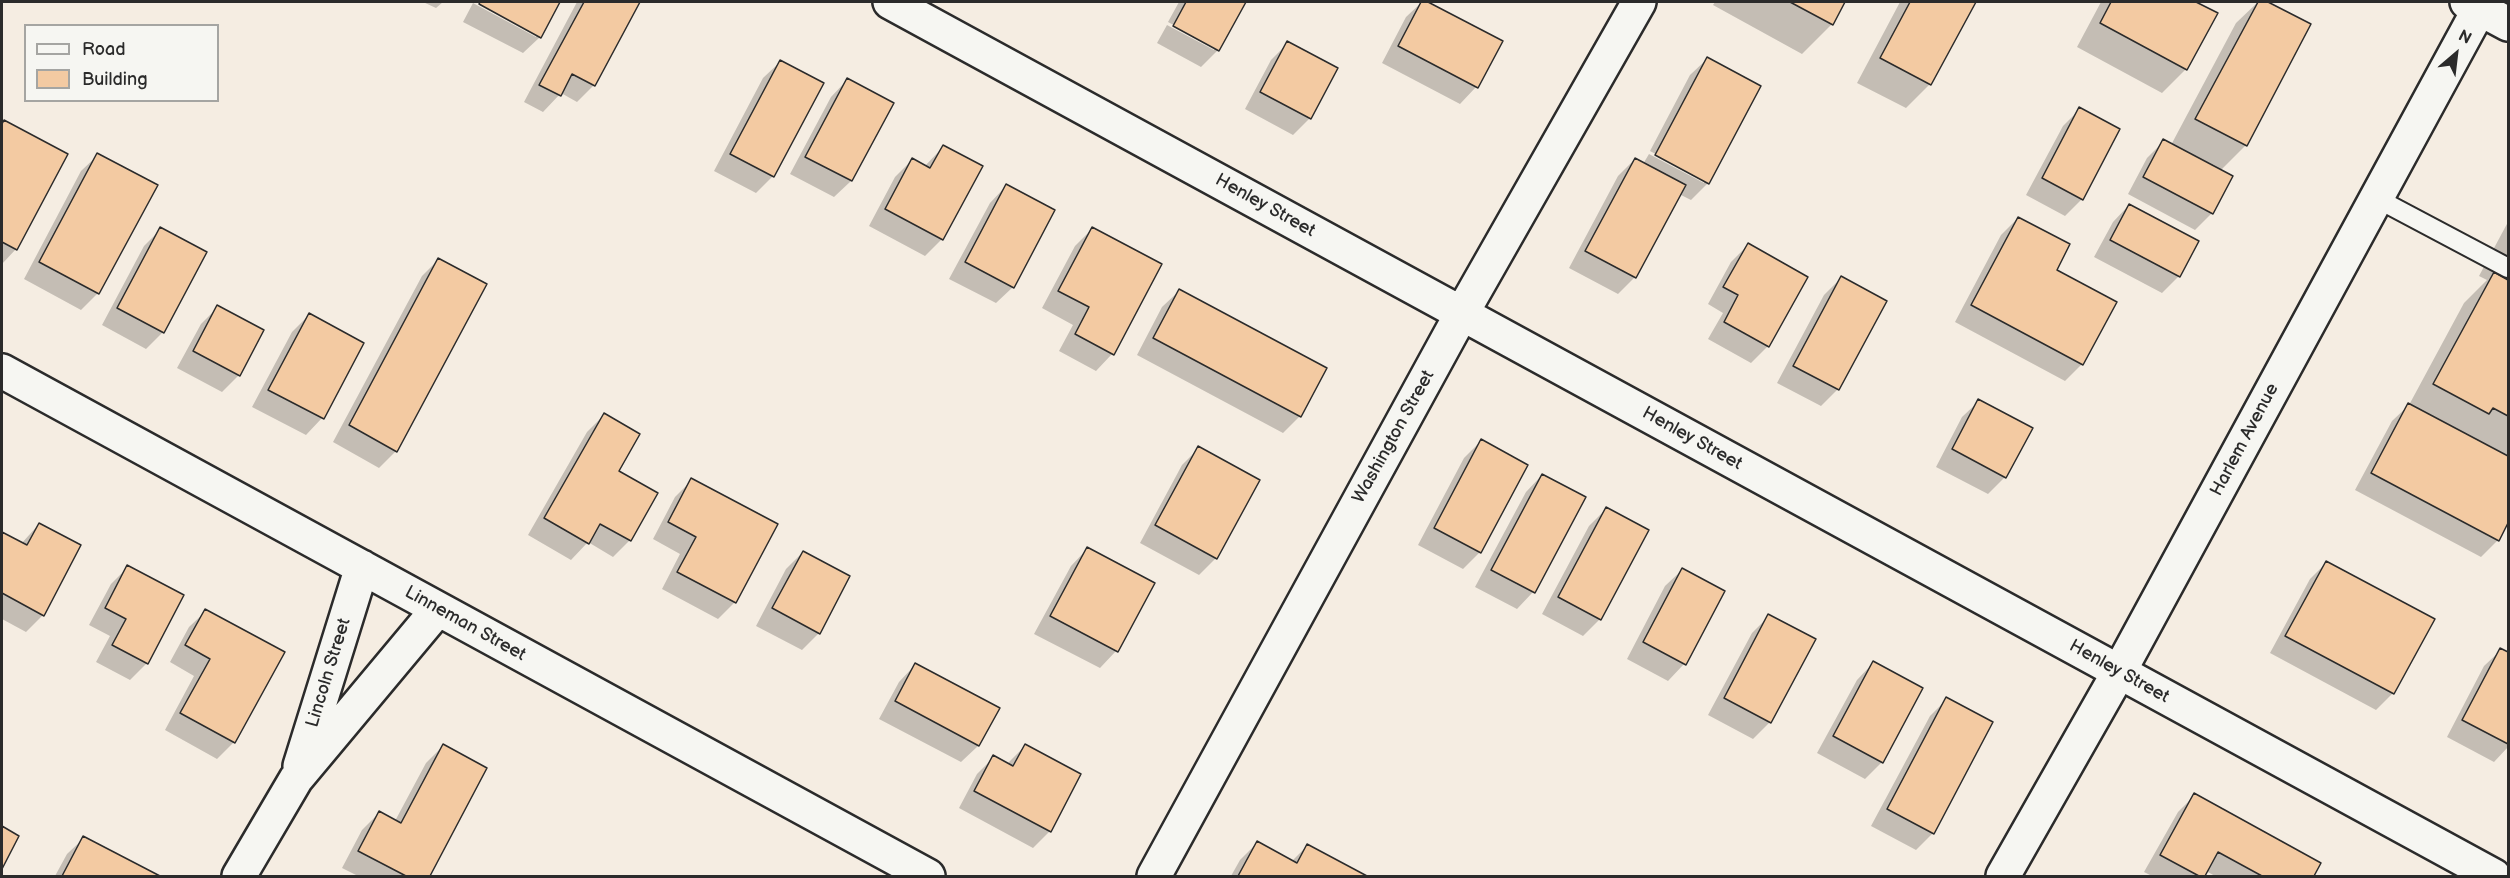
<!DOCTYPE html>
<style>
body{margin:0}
#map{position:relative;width:2510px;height:878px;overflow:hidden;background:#f5ede2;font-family:"Balsamiq Sans",sans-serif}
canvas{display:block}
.frame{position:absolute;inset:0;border:3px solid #2b2b2b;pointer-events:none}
.legend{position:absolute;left:24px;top:24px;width:195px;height:78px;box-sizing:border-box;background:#f6f6f2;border:2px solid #a5a5a2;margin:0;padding:8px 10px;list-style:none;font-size:18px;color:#2b2b2b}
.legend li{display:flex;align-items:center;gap:12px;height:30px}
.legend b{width:30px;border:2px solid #a5a5a2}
.north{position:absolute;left:2426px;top:24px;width:60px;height:60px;-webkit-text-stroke:4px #f6f6f2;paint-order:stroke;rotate:28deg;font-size:16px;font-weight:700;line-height:24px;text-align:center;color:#2b2b2b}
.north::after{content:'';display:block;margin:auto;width:21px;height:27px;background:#2b2b2b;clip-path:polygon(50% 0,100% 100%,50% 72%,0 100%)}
</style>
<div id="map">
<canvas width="2510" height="878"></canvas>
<div class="frame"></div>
<ul class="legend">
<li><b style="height:8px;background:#f6f6f2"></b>Road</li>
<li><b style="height:16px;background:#f3caa2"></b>Building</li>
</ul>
<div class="north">N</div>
</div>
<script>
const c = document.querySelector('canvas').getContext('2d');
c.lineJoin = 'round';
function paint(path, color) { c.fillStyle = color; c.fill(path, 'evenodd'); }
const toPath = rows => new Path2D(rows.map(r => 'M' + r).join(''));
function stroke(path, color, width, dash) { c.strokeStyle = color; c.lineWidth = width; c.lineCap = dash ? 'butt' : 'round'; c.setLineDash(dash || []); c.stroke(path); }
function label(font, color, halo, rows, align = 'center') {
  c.font = font + ' "Balsamiq Sans",sans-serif'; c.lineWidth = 4.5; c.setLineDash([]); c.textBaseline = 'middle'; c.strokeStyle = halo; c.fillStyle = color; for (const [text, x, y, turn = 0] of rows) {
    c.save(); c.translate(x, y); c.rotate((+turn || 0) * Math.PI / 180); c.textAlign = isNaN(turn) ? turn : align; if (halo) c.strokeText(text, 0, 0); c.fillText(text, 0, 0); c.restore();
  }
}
const shadow = toPath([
 [423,2,443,2,436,8],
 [476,2,558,2,540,37,523,53,463,22,473,3,536,37,536,33],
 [577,2,638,2,594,85,577,102,561,93,543,112,524,102],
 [1179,2,1244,2,1218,50,1201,67,1157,43,1167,25,1214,50,1214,47,1168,22],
 [1422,2,1501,42,1476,87,1460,104,1382,63,1406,17],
 [1715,2,1844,2,1832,24,1802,54,1713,5],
 [1900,2,1974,2,1930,84,1906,108,1857,83],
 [2101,2,2193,2,2216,14,2186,69,2162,93,2077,47],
 [2258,2,2265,2,2309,25,2246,145,2220,171,2212,213,2195,230,2128,194,2147,158,2164,141,2171,145,2236,23],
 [1288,43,1310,118,1293,135,1245,109,1271,60],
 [1707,59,1708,183,1691,200,1679,194,1635,277,1618,294,1569,268,1618,176,1635,159,1643,164,1649,154,1704,183,1704,180,1650,151,1690,75],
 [780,62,773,176,756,193,714,171,763,78],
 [847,80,892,104,851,181,834,197,790,174,831,97],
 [2080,109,2082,199,2065,216,2026,195,2063,126],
 [4,122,66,155,16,249,2,264,2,124],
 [943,147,942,239,925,256,869,226,895,177,912,160,924,167],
 [98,155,98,293,81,310,24,279,81,171],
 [1006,186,1013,287,996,303,949,279,990,203],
 [2129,205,2179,276,2162,293,2094,257,2113,222],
 [2018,218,2055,270,2082,364,2065,381,1955,322,2001,235],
 [2508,222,2508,519,2498,540,2481,557,2355,490,2392,421,2409,405,2464,303,2487,280,2479,276],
 [161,229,163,332,146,349,102,325,144,246],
 [1092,229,1112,354,1096,371,1059,351,1073,325,1042,308,1075,246],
 [1748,245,1806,278,1768,346,1751,363,1708,339,1723,313,1708,304,1731,262],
 [439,259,396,451,379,468,333,442,422,276],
 [1841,278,1885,302,1838,389,1821,406,1777,383,1824,295],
 [1179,291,1300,416,1283,433,1137,355,1162,307],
 [218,307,239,375,222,392,177,368,201,324],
 [309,315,362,344,322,418,306,435,252,407,292,332],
 [1979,401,2031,428,2005,477,1988,494,1936,467,1962,417],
 [604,415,630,540,613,557,588,542,571,560,528,535,587,432],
 [1481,441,1480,552,1463,569,1418,545,1464,458],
 [1199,448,1216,558,1199,575,1140,543,1182,465],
 [1542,475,1533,592,1517,609,1475,587,1526,492],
 [692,480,735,602,718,619,662,589,680,554,653,539,675,497],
 [1606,509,1600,619,1583,636,1542,614,1589,526],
 [39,524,43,615,26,632,2,619,2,534,21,544],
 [1087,549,1153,583,1116,651,1100,668,1034,634,1071,566],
 [803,552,819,633,802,650,756,626,786,569],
 [2326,563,2393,693,2376,710,2270,653,2310,579],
 [128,567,147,663,130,680,96,662,110,636,89,625,111,584],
 [1682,570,1684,664,1668,681,1627,659,1665,586],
 [206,611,234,742,217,759,165,730,194,676,170,662,189,627],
 [1769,616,1770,722,1753,739,1708,715,1752,633],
 [2501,650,2508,654,2508,747,2494,762,2447,737,2484,666],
 [1873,663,1882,762,1865,779,1817,753,1857,680],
 [915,665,998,709,978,746,961,762,879,719,899,682],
 [1947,699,1933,833,1916,850,1871,826,1930,716],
 [443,746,485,769,428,876,358,876,342,868,362,830,379,813,395,821,426,763],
 [1025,746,1050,831,1033,848,959,808,977,774,994,757,1007,764],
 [2195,795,2319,864,2312,876,2215,876,2206,871,2203,876,2152,876,2144,872,2178,812],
 [2,828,17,836,2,866],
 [84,838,157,876,55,876,67,854],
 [1257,843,1291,862,1307,846,1364,876,1231,876,1240,860]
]);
const building = toPath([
 [480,2,560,2,541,38,479,4,480,2],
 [584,2,640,2,595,86,572,74,561,96,539,85,584,2],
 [1186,2,1246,2,1219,51,1173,26,1186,2],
 [1421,2,1428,2,1503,41,1478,88,1398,46,1421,2],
 [1790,2,1845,2,1833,25,1790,2],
 [1910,2,1976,2,1931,85,1880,58,1910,2],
 [2111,2,2196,2,2218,13,2187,70,2100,23,2111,2],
 [2258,2,2268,2,2311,24,2247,146,2195,119,2258,2],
 [1287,41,1338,68,1311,119,1260,92,1287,41],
 [1707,57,1761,86,1709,184,1655,155,1707,57],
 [780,60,824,83,774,177,730,154,780,60],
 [847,78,894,103,852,181,805,157,847,78],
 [2079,107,2120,129,2083,200,2042,178,2079,107],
 [4,120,68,154,17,250,2,242,2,124,4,120],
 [2163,139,2233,176,2213,214,2143,177,2163,139],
 [943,145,983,166,943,240,885,209,912,158,930,168,943,145],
 [97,153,158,185,99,294,39,262,97,153],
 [1635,158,1686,185,1636,278,1585,251,1635,158],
 [1006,184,1055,210,1014,288,965,262,1006,184],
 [2129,204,2199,241,2180,277,2110,240,2129,204],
 [2018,217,2070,244,2057,270,2117,302,2083,365,1971,305,2018,217],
 [160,227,207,252,164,333,117,308,160,227],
 [1092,227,1162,264,1114,355,1075,334,1089,307,1058,291,1092,227],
 [1748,243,1808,277,1769,347,1724,322,1738,295,1723,287,1748,243],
 [438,258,487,284,397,452,349,425,438,258],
 [2494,272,2508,280,2508,416,2493,408,2489,414,2433,384,2494,272],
 [1841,276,1887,301,1839,390,1793,366,1841,276],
 [1179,289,1327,368,1301,417,1153,338,1179,289],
 [217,305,264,330,240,376,193,351,217,305],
 [309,313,364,343,324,419,268,390,309,313],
 [1978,399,2033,428,2006,478,1952,449,1978,399],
 [2408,403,2508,456,2508,523,2499,541,2371,473,2408,403],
 [604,413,640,434,619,471,658,493,631,541,600,524,589,544,544,518,604,413],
 [1481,439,1528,465,1481,553,1434,528,1481,439],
 [1198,446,1260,480,1217,559,1155,525,1198,446],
 [1542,474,1586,497,1535,593,1491,570,1542,474],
 [691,478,778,524,736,603,677,572,696,537,668,522,691,478],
 [1606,507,1649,530,1601,620,1558,597,1606,507],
 [39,523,81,545,44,616,2,593,2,532,27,545,39,523],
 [1087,547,1155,583,1118,652,1050,616,1087,547],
 [803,551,850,576,820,634,772,608,803,551],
 [2326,561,2435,619,2394,694,2285,636,2326,561],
 [127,565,184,595,148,664,112,645,126,619,105,608,127,565],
 [1682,568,1725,591,1686,665,1643,642,1682,568],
 [205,609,285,652,235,743,180,713,210,659,185,645,205,609],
 [1768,614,1816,639,1771,723,1724,698,1768,614],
 [2500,648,2508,652,2508,744,2462,720,2500,648],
 [1873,661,1923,688,1883,763,1833,736,1873,661],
 [915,663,1000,708,979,746,895,701,915,663],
 [1946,697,1993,722,1934,834,1887,809,1946,697],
 [443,744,487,768,430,876,406,876,358,851,379,811,401,823,443,744],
 [1025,744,1081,774,1051,832,974,791,993,755,1013,766,1025,744],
 [2194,793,2321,863,2314,876,2262,876,2218,852,2205,876,2199,876,2160,855,2194,793],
 [2,826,19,836,2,869,2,826],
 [83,836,160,876,62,876,83,836],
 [1257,841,1297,863,1307,844,1367,876,1238,876,1257,841]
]);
const service = toPath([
 [2376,198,2508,268]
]);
const minor = toPath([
 [890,2,2494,876],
 [2467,2,2508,24],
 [2,371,928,876],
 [300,766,362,567],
 [239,876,296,779,438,609],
 [1154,876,1462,313,1639,2]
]);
const secondary = toPath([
 [2003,876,2119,672,2483,2]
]);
const streetNames = [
 ["Henley Street",1265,206,29],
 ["Washington Street",1394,437,-61],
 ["Henley Street",1692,439,29],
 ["Harlem Avenue",2245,440,-62],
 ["Linneman Street",465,624,29],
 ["Henley Street",2119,672,29],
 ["Lincoln Street",329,673,-73]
];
paint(shadow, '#0003');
paint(building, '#f3caa2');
stroke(building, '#2b2b2b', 1.5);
stroke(service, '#2b2b2b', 22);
stroke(minor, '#2b2b2b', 38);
stroke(secondary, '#2b2b2b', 38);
stroke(service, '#f6f6f2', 18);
stroke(minor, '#f6f6f2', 33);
stroke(secondary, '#f6f6f2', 33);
label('18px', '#2b2b2b', '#f6f6f2', streetNames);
</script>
